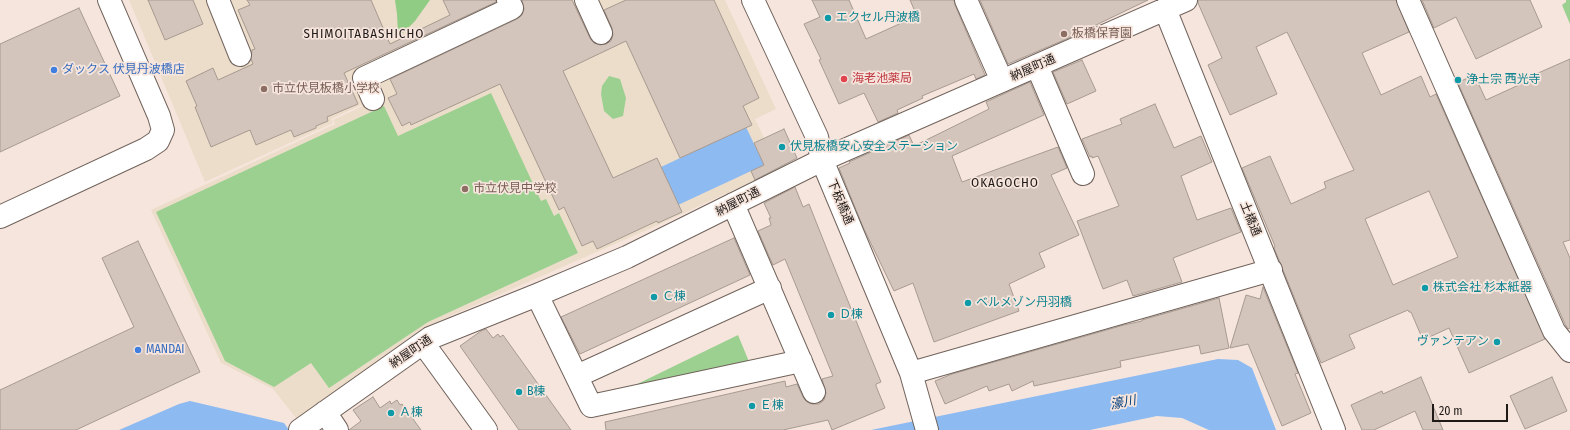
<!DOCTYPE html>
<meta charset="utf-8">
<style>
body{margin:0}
#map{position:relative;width:1570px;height:430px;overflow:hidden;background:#f6e5dd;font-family:"Fira Sans Condensed",sans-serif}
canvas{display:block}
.scale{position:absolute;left:1432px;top:404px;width:76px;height:18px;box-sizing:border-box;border:2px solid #201a17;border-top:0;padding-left:5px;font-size:12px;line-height:14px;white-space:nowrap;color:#201a17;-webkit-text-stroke:3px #f6e5dd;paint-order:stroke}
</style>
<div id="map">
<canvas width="1570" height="430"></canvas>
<div class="scale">20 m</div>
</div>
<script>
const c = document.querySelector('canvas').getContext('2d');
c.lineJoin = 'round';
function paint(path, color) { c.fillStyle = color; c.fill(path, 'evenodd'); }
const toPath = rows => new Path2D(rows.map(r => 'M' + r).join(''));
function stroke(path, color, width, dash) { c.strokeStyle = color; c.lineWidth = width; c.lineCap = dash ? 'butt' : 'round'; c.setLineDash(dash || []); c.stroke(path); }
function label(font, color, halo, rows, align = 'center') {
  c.font = font + ' "Fira Sans Condensed","Noto Sans JP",sans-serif'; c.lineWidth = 3.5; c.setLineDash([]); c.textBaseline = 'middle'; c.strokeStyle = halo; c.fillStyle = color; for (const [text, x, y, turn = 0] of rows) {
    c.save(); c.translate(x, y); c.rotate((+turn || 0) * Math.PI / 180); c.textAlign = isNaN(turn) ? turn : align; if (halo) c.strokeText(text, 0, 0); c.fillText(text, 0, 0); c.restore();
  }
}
const education = toPath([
 [129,0,725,0,776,109,755,119,779,169,656,226,430,325,296,418,273,389,221,363,151,210,335,124,333,120,369,103,356,75,403,52,399,44,406,36,399,44,402,52,355,75,368,102,331,119,333,123,205,182]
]);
const green = toPath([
 [1566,0,1570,0,1570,24,1562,5,1566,2],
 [609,76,620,79,626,98,623,116,613,119,604,111,601,94,602,86],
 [491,93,541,201,546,199,554,216,559,213,578,253,428,322,329,388,311,363,274,387,225,361,156,212,384,106,398,136],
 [738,335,750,364,627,389]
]);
const forest = toPath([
 [395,0,430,0,415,21,403,33,398,33,397,14]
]);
const water = toPath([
 [746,127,764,165,678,205,661,167],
 [1218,359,1238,360,1252,368,1276,430,1209,430,1182,418,1157,416,1090,430,871,430],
 [190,401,284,423,289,430,119,430,179,404]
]);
const building = toPath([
 [148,0,193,0,203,24,165,40,148,0],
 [247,0,371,0,390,44,450,15,443,0,496,0,496,2,344,73,358,104,327,117,328,121,316,126,316,128,294,137,291,130,256,145,250,130,211,147,195,107,197,106,186,81,213,68,218,80,253,64,251,59,252,50,255,49,238,10,250,5,247,0],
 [522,0,572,0,590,38,594,43,600,45,606,44,611,41,613,35,612,28,604,10,626,0,714,0,759,98,743,106,752,125,680,158,626,41,563,71,613,178,657,158,682,212,658,223,657,221,597,249,593,241,582,246,564,207,559,210,500,84,411,125,410,122,402,126,388,98,397,94,390,79,517,19,522,15,524,9,522,0],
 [812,0,849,0,866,39,917,16,910,0,954,0,955,5,985,75,976,79,974,74,922,96,923,98,897,110,898,113,878,122,864,93,839,104,819,60,821,59,804,24,820,17,812,0],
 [980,0,1148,0,1071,37,1008,64,980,0],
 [1198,0,1396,0,1409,32,1362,53,1381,95,1421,76,1430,97,1436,94,1545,339,1469,373,1449,328,1423,340,1411,312,1409,312,1408,310,1349,335,1355,348,1321,363,1274,248,1275,246,1242,168,1270,156,1291,204,1326,188,1324,182,1354,170,1287,32,1256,47,1277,94,1230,115,1208,65,1222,58,1198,3,1198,0],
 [1429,191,1458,257,1393,285,1365,219,1429,191],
 [1422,0,1530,0,1542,27,1476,59,1456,17,1434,28,1422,0],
 [79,8,120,96,0,152,0,44,79,8],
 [1570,59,1570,240,1563,242,1570,258,1570,328,1568,329,1565,324,1458,83,1474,74,1486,100,1521,84,1520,81,1570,59],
 [1082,60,1096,91,1067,104,1053,72,1082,60],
 [1030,82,1044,115,952,156,962,182,1058,147,1067,168,1051,175,1079,235,1039,253,1045,267,1009,284,1019,311,934,342,913,283,894,291,863,227,839,168,850,163,849,162,909,135,914,146,989,109,986,102,1030,82],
 [1155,104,1174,148,1201,136,1212,162,1181,176,1197,220,1231,208,1241,232,1173,258,1182,282,1133,296,1127,280,1103,289,1077,221,1119,206,1098,156,1092,158,1092,156,1090,157,1082,139,1122,124,1120,119,1155,104],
 [784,129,797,158,755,180,751,171,764,165,754,143,784,129],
 [795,187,803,207,809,204,830,257,881,382,876,384,876,386,885,408,832,430,828,420,783,430,606,430,605,422,785,381,786,387,797,384,803,397,807,402,812,404,819,404,824,400,826,393,822,379,833,376,785,259,773,265,758,231,771,225,769,218,771,218,764,203,795,187],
 [734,238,750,275,580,354,561,317,734,238],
 [138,241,200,372,76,430,0,430,0,390,134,327,102,258,138,241],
 [1263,287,1298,373,1295,374,1311,413,1282,426,1248,344,1230,348,1246,295,1260,299,1263,287],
 [1219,298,1229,348,1201,354,1199,345,1120,361,1121,367,1034,386,1033,381,1012,391,1009,384,989,391,987,386,945,404,935,381,952,374,1124,325,1142,321,1142,320,1219,298],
 [486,329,493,338,498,334,500,337,503,335,571,430,519,430,460,346,481,331,486,329],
 [1421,377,1443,430,1423,430,1415,411,1374,430,1362,430,1351,405,1382,391,1383,394,1421,377],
 [1552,377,1567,411,1525,429,1510,396,1552,377],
 [373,397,380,408,390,401,391,404,397,400,400,405,402,404,421,430,349,430,361,421,353,410,373,397]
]);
const minor = toPath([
 [218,0,240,55],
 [586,0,601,33],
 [753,0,817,137,822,160,911,373,927,430],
 [966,0,1002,81],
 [1408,0,1554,331,1570,351],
 [1165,9,1334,430],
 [1037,66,1083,174],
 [373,99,364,78,512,8,508,0],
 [733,204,814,392],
 [0,217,146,149,158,141,163,130,159,116,109,0],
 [537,295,591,406,801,361],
 [423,343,486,430],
 [911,373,1271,270],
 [577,376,770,288],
 [325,412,337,430],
 [300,430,430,338,537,295,627,257,822,160,1186,0]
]);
const markers = [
 [828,18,4,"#0f9aa8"],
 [1064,34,4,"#8d6e63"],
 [54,70,4,"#3f7fe0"],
 [844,79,4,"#e0444e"],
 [1458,80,4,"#0f9aa8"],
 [264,89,4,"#8d6e63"],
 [782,147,4,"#0f9aa8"],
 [465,189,4,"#8d6e63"],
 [1425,288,4,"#0f9aa8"],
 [654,297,4,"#0f9aa8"],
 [968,303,4,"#0f9aa8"],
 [831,315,4,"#0f9aa8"],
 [1497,342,4,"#0f9aa8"],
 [138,350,4,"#3f7fe0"],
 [519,392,4,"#0f9aa8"],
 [752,406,4,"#0f9aa8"],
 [391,413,4,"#0f9aa8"]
];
const cultureNames = [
 ["エクセル丹波橋",836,18],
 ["浄土宗 西光寺",1466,80],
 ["伏見板橋安心安全ステーション",790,147],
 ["株式会社 杉本紙器",1433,288],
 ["Ｃ棟",662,297],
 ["ベルメゾン丹羽橋",976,303],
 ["Ｄ棟",839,315],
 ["ヴァンテアン",1489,342,"right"],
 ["B棟",527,392],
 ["Ｅ棟",760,406],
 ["Ａ棟",399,413]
];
const educationNames = [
 ["板橋保育園",1072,34],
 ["市立伏見板橋小学校",272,89],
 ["市立伏見中学校",473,189]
];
const streetNames = [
 ["納屋町通",1033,68,-24],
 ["納屋町通",738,202,-27],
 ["下板橋通",840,202,67],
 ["土橋通",1250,219,68],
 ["納屋町通",411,352,-34]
];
const shopNames = [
 ["ダックス 伏見丹波橋店",62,70],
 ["MANDAI",146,350]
];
const healthNames = [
 ["海老池薬局",852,79]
];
const neighbourhoodNames = [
 ["SHIMOITABASHICHO",364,34],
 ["OKAGOCHO",1005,183]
];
const waterNames = [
 ["濠川",1123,403,-11]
];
paint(education, '#ecddca');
paint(green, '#9bd090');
paint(forest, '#90cc84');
paint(water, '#8dbaf1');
paint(building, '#d3c5bb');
stroke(building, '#a79a90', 1);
stroke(minor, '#71635c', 24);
stroke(minor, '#fff', 22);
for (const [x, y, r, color] of markers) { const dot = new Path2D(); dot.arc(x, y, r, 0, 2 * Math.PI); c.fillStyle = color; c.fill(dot); stroke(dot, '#f6e5dd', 1.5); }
label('12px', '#0d838f', '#f6e5dd', cultureNames, 'left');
label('12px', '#785e54', '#f6e5dd', educationNames, 'left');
label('12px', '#201a17', '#f6e5dd', streetNames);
label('12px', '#366cbe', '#f6e5dd', shopNames, 'left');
label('12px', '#be3a42', '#f6e5dd', healthNames, 'left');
c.letterSpacing = '1px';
label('13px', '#201a17', '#f6e5dd', neighbourhoodNames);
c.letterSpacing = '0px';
label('italic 13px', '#06417e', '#f6e5dd', waterNames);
</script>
